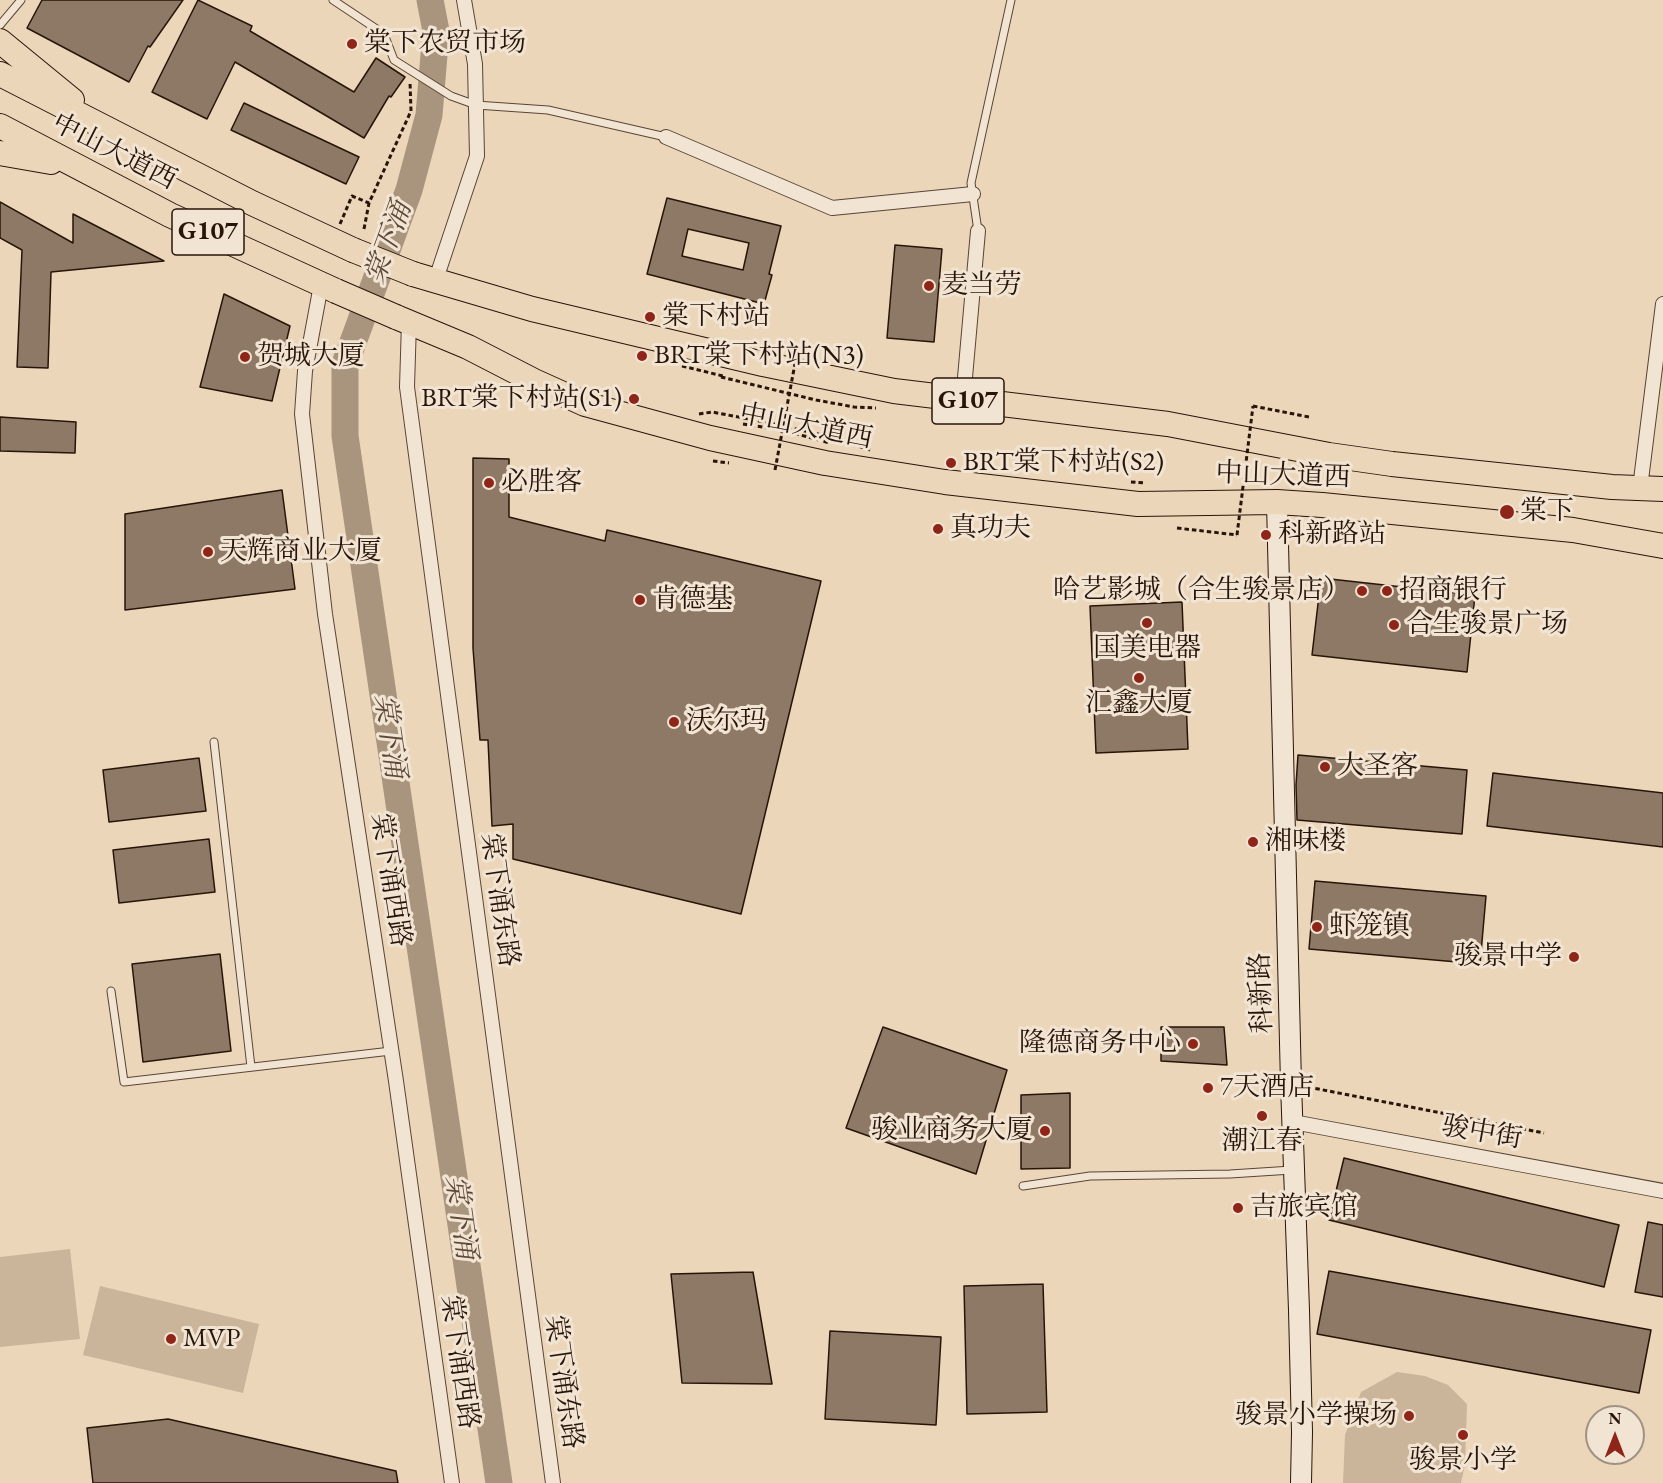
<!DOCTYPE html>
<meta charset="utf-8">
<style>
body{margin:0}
#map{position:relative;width:1663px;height:1483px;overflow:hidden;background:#ebd6b9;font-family:"EB Garamond",serif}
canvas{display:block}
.north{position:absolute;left:1585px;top:1405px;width:60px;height:60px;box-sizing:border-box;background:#f2e4d2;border:2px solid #a19182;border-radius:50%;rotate:0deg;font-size:16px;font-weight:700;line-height:24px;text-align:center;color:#28150a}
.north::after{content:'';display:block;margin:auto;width:21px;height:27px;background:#8f2418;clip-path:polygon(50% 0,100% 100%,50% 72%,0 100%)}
</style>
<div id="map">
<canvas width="1663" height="1483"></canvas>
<div class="north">N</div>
</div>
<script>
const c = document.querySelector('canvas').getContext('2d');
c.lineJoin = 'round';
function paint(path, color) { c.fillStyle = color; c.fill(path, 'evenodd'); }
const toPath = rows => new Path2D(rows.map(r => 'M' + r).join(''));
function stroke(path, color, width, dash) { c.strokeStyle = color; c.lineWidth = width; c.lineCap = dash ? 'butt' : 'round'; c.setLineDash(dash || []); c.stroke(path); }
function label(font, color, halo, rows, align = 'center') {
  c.font = font + ' "EB Garamond","Noto Serif SC",serif'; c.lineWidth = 6; c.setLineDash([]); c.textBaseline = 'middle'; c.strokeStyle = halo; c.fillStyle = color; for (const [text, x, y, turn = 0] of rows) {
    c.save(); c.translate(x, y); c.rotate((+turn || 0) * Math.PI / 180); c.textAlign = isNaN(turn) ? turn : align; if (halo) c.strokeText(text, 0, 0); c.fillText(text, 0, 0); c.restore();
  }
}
const green = toPath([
 [70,1249,80,1339,0,1347,0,1257],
 [100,1286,259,1324,243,1393,83,1355],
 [1397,1372,1425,1376,1448,1385,1467,1404,1465,1465,1461,1483,1343,1483,1345,1435,1361,1392]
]);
const river = toPath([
 [430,0,436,31,429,115,409,190,345,364,345,436,499,1483]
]);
const building = toPath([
 [42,0,183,0,150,47,148,46,129,82,27,28,42,0],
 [198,0,252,26,250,31,354,92,376,58,405,77,391,97,389,96,364,138,235,62,207,119,152,92,198,0],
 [244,103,359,157,346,184,231,130,244,103],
 [667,198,781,226,769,274,772,275,764,304,647,274,667,198],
 [688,229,749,243,743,270,682,256,688,229],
 [0,202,73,243,73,214,164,261,51,272,48,368,17,367,22,250,0,238,0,202],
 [895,245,942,249,934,342,887,338,895,245],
 [224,294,290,326,272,401,200,387,224,294],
 [0,417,76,422,75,453,0,451,0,417],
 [473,458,509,459,509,517,605,541,607,530,821,581,741,914,513,859,513,824,492,826,488,740,480,740,473,648,473,458],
 [282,490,295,589,125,610,125,514,282,490],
 [1321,578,1475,595,1467,672,1312,655,1321,578],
 [1182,602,1188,749,1096,753,1090,606,1182,602],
 [1298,755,1467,770,1462,834,1297,820,1296,785,1298,755],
 [199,758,206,811,109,822,103,770,199,758],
 [1493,773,1663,793,1663,847,1487,826,1493,773],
 [209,839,215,892,119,903,113,850,209,839],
 [1315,881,1486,896,1480,964,1309,949,1315,881],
 [220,954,231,1051,143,1062,132,964,220,954],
 [883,1027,1007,1070,976,1174,846,1128,883,1027],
 [1161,1027,1224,1027,1227,1065,1161,1061,1161,1027],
 [1070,1093,1070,1168,1021,1169,1021,1095,1070,1093],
 [1344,1158,1619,1225,1604,1287,1329,1220,1344,1158],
 [1648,1222,1663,1225,1663,1297,1635,1292,1648,1222],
 [1329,1271,1651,1330,1639,1393,1317,1334,1329,1271],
 [753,1272,772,1384,682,1383,671,1274,753,1272],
 [1043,1284,1047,1412,967,1414,964,1286,1043,1284],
 [830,1331,941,1337,936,1425,825,1419,830,1331],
 [168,1419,396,1471,398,1483,93,1483,87,1428,168,1419]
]);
const path = toPath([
 [340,224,352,196,369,203,411,111,410,82],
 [364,229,369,203],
 [682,366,723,376],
 [721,377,816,400,854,407,876,408],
 [1253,406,1309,417],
 [699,414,712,412,770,423,835,438,870,450],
 [743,424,782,430,830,443],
 [713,461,729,463],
 [1131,482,1146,483],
 [1177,528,1237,535],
 [1308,1087,1544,1133]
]);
const lane = toPath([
 [333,0,384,34,394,60,451,96,476,105,548,110,666,137],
 [0,25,21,0],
 [978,231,971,183,1011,0],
 [214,742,251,1067],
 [111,991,124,1082,391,1051],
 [1023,1186,1090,1176,1230,1174,1292,1170]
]);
const street = toPath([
 [666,137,832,208,973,194],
 [435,282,477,156,475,64,464,0],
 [321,285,305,371,302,414,325,614,396,1081,452,1483],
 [409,322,407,387,553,1483],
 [963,400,978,231],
 [1640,488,1663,304],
 [1293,1122,1663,1191]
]);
const secondary = toPath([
 [1277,502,1291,1084,1299,1310,1302,1432,1301,1483]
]);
const highway = toPath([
 [0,41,72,100],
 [0,74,252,203,353,250],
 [0,126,170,215,336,291],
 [0,153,51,162],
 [413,274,532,309,763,364,894,391,1168,424,1329,455,1392,464,1612,487,1663,489],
 [396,317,468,347,534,381,585,404,710,438,825,463,945,482,1138,504,1277,502,1322,505,1573,530,1663,546]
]);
const pathBridge = toPath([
 [775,470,797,353],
 [1237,535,1253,406]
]);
const highwayBridge = toPath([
 [353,250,413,274],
 [336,291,396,317]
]);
const markers = [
 [352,44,6,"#8f2418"],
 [929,286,6,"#8f2418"],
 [650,317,6,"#8f2418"],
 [642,356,6,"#8f2418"],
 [245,357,6,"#8f2418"],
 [634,399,6,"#8f2418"],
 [951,463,6,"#8f2418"],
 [489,483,6,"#8f2418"],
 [1507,512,8,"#8f2418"],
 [938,529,6,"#8f2418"],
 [1266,535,6,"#8f2418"],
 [208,552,6,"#8f2418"],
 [1362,591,6,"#8f2418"],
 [1387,591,6,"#8f2418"],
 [640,600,6,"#8f2418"],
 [1147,623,6,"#8f2418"],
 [1394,625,6,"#8f2418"],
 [1139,678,6,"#8f2418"],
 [674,722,6,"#8f2418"],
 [1325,767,6,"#8f2418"],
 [1253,842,6,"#8f2418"],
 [1317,927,6,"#8f2418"],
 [1574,957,6,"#8f2418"],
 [1193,1044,6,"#8f2418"],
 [1208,1088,6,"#8f2418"],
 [1262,1116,6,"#8f2418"],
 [1045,1131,6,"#8f2418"],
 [1238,1208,6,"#8f2418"],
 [171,1339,6,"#8f2418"],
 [1409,1416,6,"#8f2418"],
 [1463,1435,6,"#8f2418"]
];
const shields = [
 [208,232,72],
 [968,401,72]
];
const shieldNames = [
 ["G107",208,232],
 ["G107",968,401]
];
const poiNames = [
 ["棠下农贸市场",364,44],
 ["麦当劳",941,286],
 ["棠下村站",662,317],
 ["BRT棠下村站(N3)",654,356],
 ["贺城大厦",257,357],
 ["BRT棠下村站(S1)",622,399,"right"],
 ["BRT棠下村站(S2)",963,463],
 ["必胜客",501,483],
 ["棠下",1520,512],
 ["真功夫",950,529],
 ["科新路站",1278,535],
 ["天辉商业大厦",220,552],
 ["哈艺影城（合生骏景店）",1350,591,"right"],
 ["招商银行",1399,591],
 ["肯德基",652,600],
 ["合生骏景广场",1406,625],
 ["国美电器",1147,649,"center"],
 ["汇鑫大厦",1139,704,"center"],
 ["沃尔玛",686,722],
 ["大圣客",1337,767],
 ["湘味楼",1265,842],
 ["虾笼镇",1329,927],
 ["骏景中学",1562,957,"right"],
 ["隆德商务中心",1181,1044,"right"],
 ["7天酒店",1220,1088],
 ["骏业商务大厦",1033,1131,"right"],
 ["潮江春",1262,1142,"center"],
 ["吉旅宾馆",1250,1208],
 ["MVP",183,1339],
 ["骏景小学操场",1397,1416,"right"],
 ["骏景小学",1463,1461,"center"]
];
const streetNames = [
 ["中山大道西",114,152,27],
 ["中山大道西",806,427,11],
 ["中山大道西",1283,476,2],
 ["棠下涌西路",390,880,81],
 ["棠下涌东路",499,900,82],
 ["科新路",1262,993,-92],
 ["骏中街",1482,1133,10],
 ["棠下涌西路",459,1362,82],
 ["棠下涌东路",563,1382,82]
];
const waterNames = [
 ["棠下涌",389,243,-70],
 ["棠下涌",389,736,82],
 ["棠下涌",460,1217,82]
];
paint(green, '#cab59b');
stroke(river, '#a9947e', 27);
paint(building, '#8d7965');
stroke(building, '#28150a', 1.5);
stroke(lane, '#594536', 9);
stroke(street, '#594536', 16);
stroke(secondary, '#28150a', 22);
stroke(highway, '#28150a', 26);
stroke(path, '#28150a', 3, [4.5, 3]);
stroke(lane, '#f2e4d2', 7);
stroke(street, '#f2e4d2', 14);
stroke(secondary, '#f2e4d2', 20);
stroke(highway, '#ebd6b9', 24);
stroke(highwayBridge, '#28150a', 26, []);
stroke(pathBridge, '#28150a', 3, [4.5, 3]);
stroke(highwayBridge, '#ebd6b9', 24);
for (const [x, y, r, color] of markers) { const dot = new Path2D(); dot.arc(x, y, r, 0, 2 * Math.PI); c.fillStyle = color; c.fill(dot); stroke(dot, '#f2e4d2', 2); }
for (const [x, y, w] of shields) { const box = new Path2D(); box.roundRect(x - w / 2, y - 23, w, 46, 4.5); c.fillStyle = '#f2e4d2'; c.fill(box); stroke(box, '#28150a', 1.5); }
label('bold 26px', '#28150a', null, shieldNames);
label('27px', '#28150a', '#f2e4d2', poiNames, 'left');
label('27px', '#28150a', '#f2e4d2', streetNames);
label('italic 28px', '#5c4838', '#f2e4d2', waterNames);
</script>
